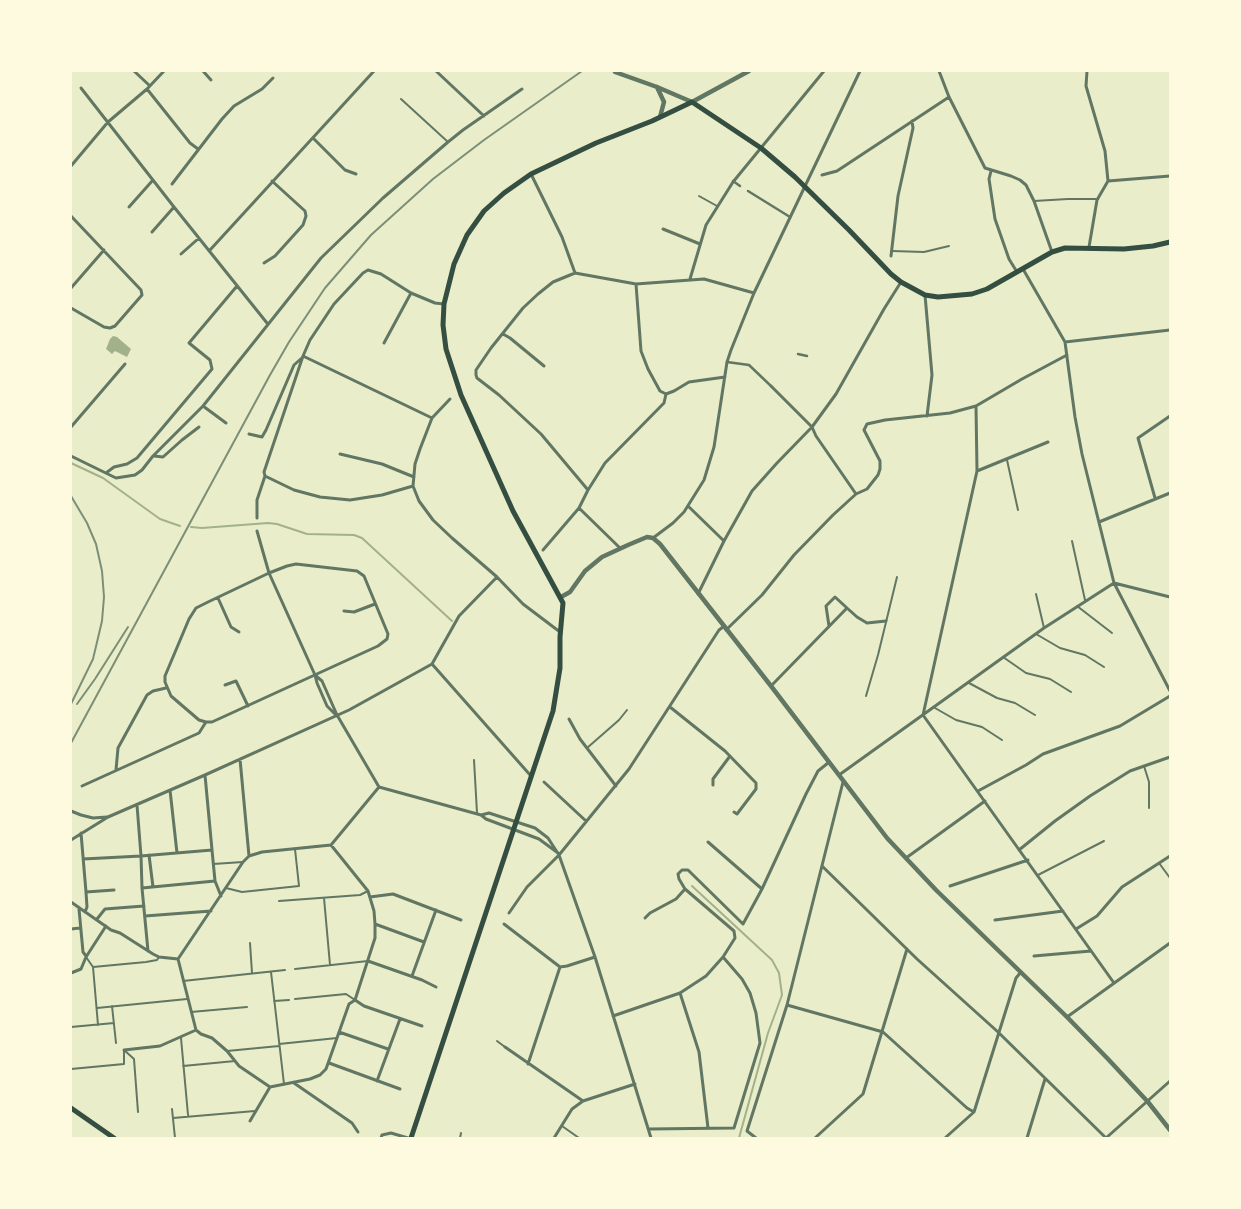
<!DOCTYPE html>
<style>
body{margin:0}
#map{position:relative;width:1241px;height:1209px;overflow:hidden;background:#e9edc9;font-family:Commissioner,sans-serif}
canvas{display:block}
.frame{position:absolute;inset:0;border:72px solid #fefae0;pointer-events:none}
</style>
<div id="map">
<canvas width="1241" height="1209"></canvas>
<div class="frame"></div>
</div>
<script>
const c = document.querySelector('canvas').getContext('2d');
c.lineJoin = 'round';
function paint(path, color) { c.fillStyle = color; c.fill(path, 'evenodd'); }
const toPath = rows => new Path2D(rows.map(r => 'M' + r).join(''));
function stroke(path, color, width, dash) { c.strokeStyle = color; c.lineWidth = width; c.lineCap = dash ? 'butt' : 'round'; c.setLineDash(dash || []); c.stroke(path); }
const water = toPath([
 [113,336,117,337,131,349,127,357,115,351,112,354,106,349,110,339]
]);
const stream = toPath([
 [71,463,103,478,160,519,180,526],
 [191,527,202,528,268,523,277,524,307,534,354,535,362,538,452,621],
 [692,886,772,960,779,973,782,995,768,1033,739,1138]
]);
const service = toPath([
 [401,99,448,142],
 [699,196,717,206],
 [1034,201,1068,199,1098,199],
 [892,251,924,252,949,246],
 [1007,460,1018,510],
 [1072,541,1085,600],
 [1036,594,1044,628],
 [1077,606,1112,633],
 [1036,634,1060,648,1085,655,1104,667],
 [1003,657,1026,673,1050,679,1071,692],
 [969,683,997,698,1015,703,1035,715],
 [866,696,878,655,897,577],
 [935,708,956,720,982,727,1002,740],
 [587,748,619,720,627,710],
 [474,760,477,813],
 [1144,766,1149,782,1149,808],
 [1159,863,1170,878],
 [213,864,243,862],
 [1038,875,1104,841],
 [226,888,242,892,299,886,295,849],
 [324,898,330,965],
 [279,901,360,895,368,891],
 [250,943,252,973],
 [86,957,93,967,146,962,157,960,159,957],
 [93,967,98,1025],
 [295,969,368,961],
 [271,972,284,1084],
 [183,981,285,970],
 [295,999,346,994,355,1000],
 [274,1001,289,1000],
 [112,1006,116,1043],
 [97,1008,187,999],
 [191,1012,247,1007],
 [71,1027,114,1023],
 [181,1038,188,1115],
 [497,1041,505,1047],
 [279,1044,337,1038],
 [227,1051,279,1046],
 [183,1066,235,1061],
 [71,1069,124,1064,124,1050,134,1059,138,1112],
 [172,1109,175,1138],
 [173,1118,255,1111],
 [562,1126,579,1138],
 [460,1138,461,1133]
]);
const pedestrian = toPath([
 [733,181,740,186],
 [748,191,790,217],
 [798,354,807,356],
 [727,362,749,365,771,386]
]);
const minor = toPath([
 [134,71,150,86],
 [203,71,211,80],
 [436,71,484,116],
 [939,71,949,97,985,168,1011,176,1020,180,1026,185,1034,201,1052,252],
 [1087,71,1086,86,1105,151,1108,181,1097,200,1089,247],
 [81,88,174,207,267,323],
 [147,89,190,143,198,149],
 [313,138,345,170,356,174],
 [71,166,108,122,147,89,164,71],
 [991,171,989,179,995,219,1009,259,1017,272],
 [531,174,562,237,575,273],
 [822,175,837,171,949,97],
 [1108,181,1170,176],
 [172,184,222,119,234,106,262,89,273,78],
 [129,207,153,180],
 [71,216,141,290,142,295,115,326,110,328,104,327,71,308],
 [663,229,700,244],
 [152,232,174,207],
 [210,250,374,71],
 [181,254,199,238],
 [891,256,898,196,913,128,912,121],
 [264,263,275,256,303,225,306,216,305,211,272,181],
 [1023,269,1065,342,1075,417,1082,454,1114,583,1170,691],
 [690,279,706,225,733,182,824,71],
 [636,284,641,351,648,369,660,391,666,394],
 [71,288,104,250],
 [925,295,932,375,927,416],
 [503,334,510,338,544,366],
 [1065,342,1170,330],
 [384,343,411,293],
 [303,356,432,418],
 [771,386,812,427,816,436,856,494],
 [666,394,674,391,689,382,725,377],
 [450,399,432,418,420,449,415,464,413,486,419,501,433,520,452,538,497,577,523,604,560,632],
 [203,406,226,423],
 [976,406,977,471,923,715,1114,983],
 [71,427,125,364],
 [249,434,262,437,266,430,294,365,303,357],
 [340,454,382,464,414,477],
 [71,456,116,478,135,475,142,470,153,456,203,406,321,258,383,198,448,142,463,130,522,89],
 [154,456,163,457,182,440,199,427],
 [977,471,1048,442],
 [106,473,114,467,127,464,137,458,212,369,210,360,189,343,237,286],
 [265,476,294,490,320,497,350,500,382,495,413,486],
 [588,490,541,434,499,395,477,378,476,375,476,370,491,348,523,308,538,294,553,282,575,273,636,284,704,279,754,293],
 [1155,498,1138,438,1170,416],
 [688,506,724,541],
 [579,508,620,548],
 [257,518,257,500,265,476,264,472,303,356,310,340,334,304,363,273,368,270,381,274,411,293,435,303,444,304],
 [1099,522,1170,493],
 [257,531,269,573,315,675,317,683,327,706,336,715],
 [653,538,673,523,684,512,704,480,714,447,727,362,731,350,754,293,860,71],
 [543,550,579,508,588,490,605,463,664,403,666,394],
 [296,564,357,571,364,576,388,634,387,639,378,646,212,722,206,722,199,720,171,696,165,682,165,676,189,619,196,608,208,602,269,573,287,566,296,564],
 [698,594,724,541,752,491,777,463,812,427,836,394,884,309,901,282],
 [218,598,231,627,239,632],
 [344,611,354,612,375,604],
 [829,626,826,606,835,597,847,608],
 [726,630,762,595,794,555,833,515,856,494,867,489,878,475,880,469,880,461,864,430,867,424,885,420,950,413,976,406,1022,379,1067,355],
 [432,664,531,776],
 [316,676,322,681,337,715,379,787,481,815,486,819,539,839,558,853],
 [225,685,236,681,248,706],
 [771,686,847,608,857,617,867,623,886,621],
 [670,707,725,751,756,783,756,789,737,814,734,812],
 [569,719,580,739,616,786],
 [240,759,249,856],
 [116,770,118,748,147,695,153,691,166,688],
 [205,775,212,850,141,856,142,888,215,881,221,896],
 [839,775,1044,628,1114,583,1170,597],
 [544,782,586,821],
 [713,785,713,779,730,756],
 [82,786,199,733,206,722],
 [170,790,177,853],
 [978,791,1026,765,1043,754,1120,726,1170,696],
 [71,811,81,815,93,818,107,817],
 [481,815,489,813,535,828,548,838,559,855,595,957,651,1138],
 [81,833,86,892,87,907,85,912],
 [71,840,108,817,205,775,349,710,432,664,459,616,497,577],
 [708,842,762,889],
 [212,850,215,881],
 [1019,850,1055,821,1090,796,1130,771,1170,757],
 [149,855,153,887],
 [906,858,985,801],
 [83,859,141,856,137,805],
 [822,866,917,959,998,1032,1106,1138],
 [950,886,1028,860],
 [142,888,148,951],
 [86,892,114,890],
 [370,897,393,894,461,920],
 [71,902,111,930,120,933,153,954,159,957,178,959],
 [79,909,83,952,86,956],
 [509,913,527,887,559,855,629,769,719,630,723,627],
 [145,916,211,911],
 [645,918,650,913,676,899,685,889],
 [97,919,105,909,144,906],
 [995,920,1063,911],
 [375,924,424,942],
 [504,924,560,967,567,966,595,957],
 [71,929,80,928],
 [1076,929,1097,916,1122,887,1170,856],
 [1034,956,1091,951],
 [368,961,422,980,436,987],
 [71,973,81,969,86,957,106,926],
 [412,976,436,910],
 [680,993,699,1052,708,1128],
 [355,1000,364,1006,422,1026],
 [787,1005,883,1032,967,1108,974,1112],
 [613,1016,680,993,706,976,723,957,735,938,734,931,685,889,679,879,678,874,682,870,688,870,743,924,762,889,806,794,818,771,828,763],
 [1067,1017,1170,943],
 [196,1030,201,1034,212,1038,227,1051,239,1066,270,1087,310,1079,320,1075,326,1069,349,1004,355,1000,375,938,375,924,374,911,368,891,331,845],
 [196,1030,178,959,243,862,249,856,262,852,331,845,379,787],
 [339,1032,388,1049],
 [505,1047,583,1101],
 [124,1050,160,1046,196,1030],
 [329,1063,400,1089],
 [528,1064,560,967],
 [377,1081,400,1019],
 [294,1083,352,1123,358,1132],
 [250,1121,270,1087],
 [649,1129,734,1128,760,1043,756,1013,750,993,742,979,723,957],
 [381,1138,382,1135,391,1133,408,1138],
 [554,1138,572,1109,583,1101,635,1084],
 [756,1138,747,1131,787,1005,843,782],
 [815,1138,863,1094,907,949],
 [945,1138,974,1112,1016,978,1021,972],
 [1027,1138,1045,1079],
 [1106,1138,1170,1081]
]);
const tertiary = toPath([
 [615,72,657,87,692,102,749,71],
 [657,87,664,102,660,117],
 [561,597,570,592,585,571,602,557,628,545,647,537,653,538,660,544,771,686,887,838,936,890,1067,1017,1108,1059,1148,1102,1170,1130]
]);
const secondary = toPath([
 [71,1108,114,1138],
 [411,1138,553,711,560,668,560,637,563,603,513,511,461,395,446,349,443,325,444,304,454,264,467,235,484,211,504,193,531,174,596,143,652,121,692,102,761,148,795,177,849,230,891,274,901,282,925,295,938,297,972,294,987,289,1052,252,1065,248,1124,249,1153,246,1170,242]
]);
const rail = toPath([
 [71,496,87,523,96,544,102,571,104,597,102,621,93,659,71,704],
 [77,704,95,679,128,627],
 [71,743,270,375,289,342,325,288,371,235,433,179,484,140,582,71]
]);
paint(water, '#a3b18a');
stroke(stream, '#a3b18a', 2);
stroke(service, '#617663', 2);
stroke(pedestrian, '#617663', 2.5);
stroke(minor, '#617663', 3);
stroke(tertiary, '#617663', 4.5);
stroke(secondary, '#344e41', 5);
stroke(rail, '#7c8e77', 2);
</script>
